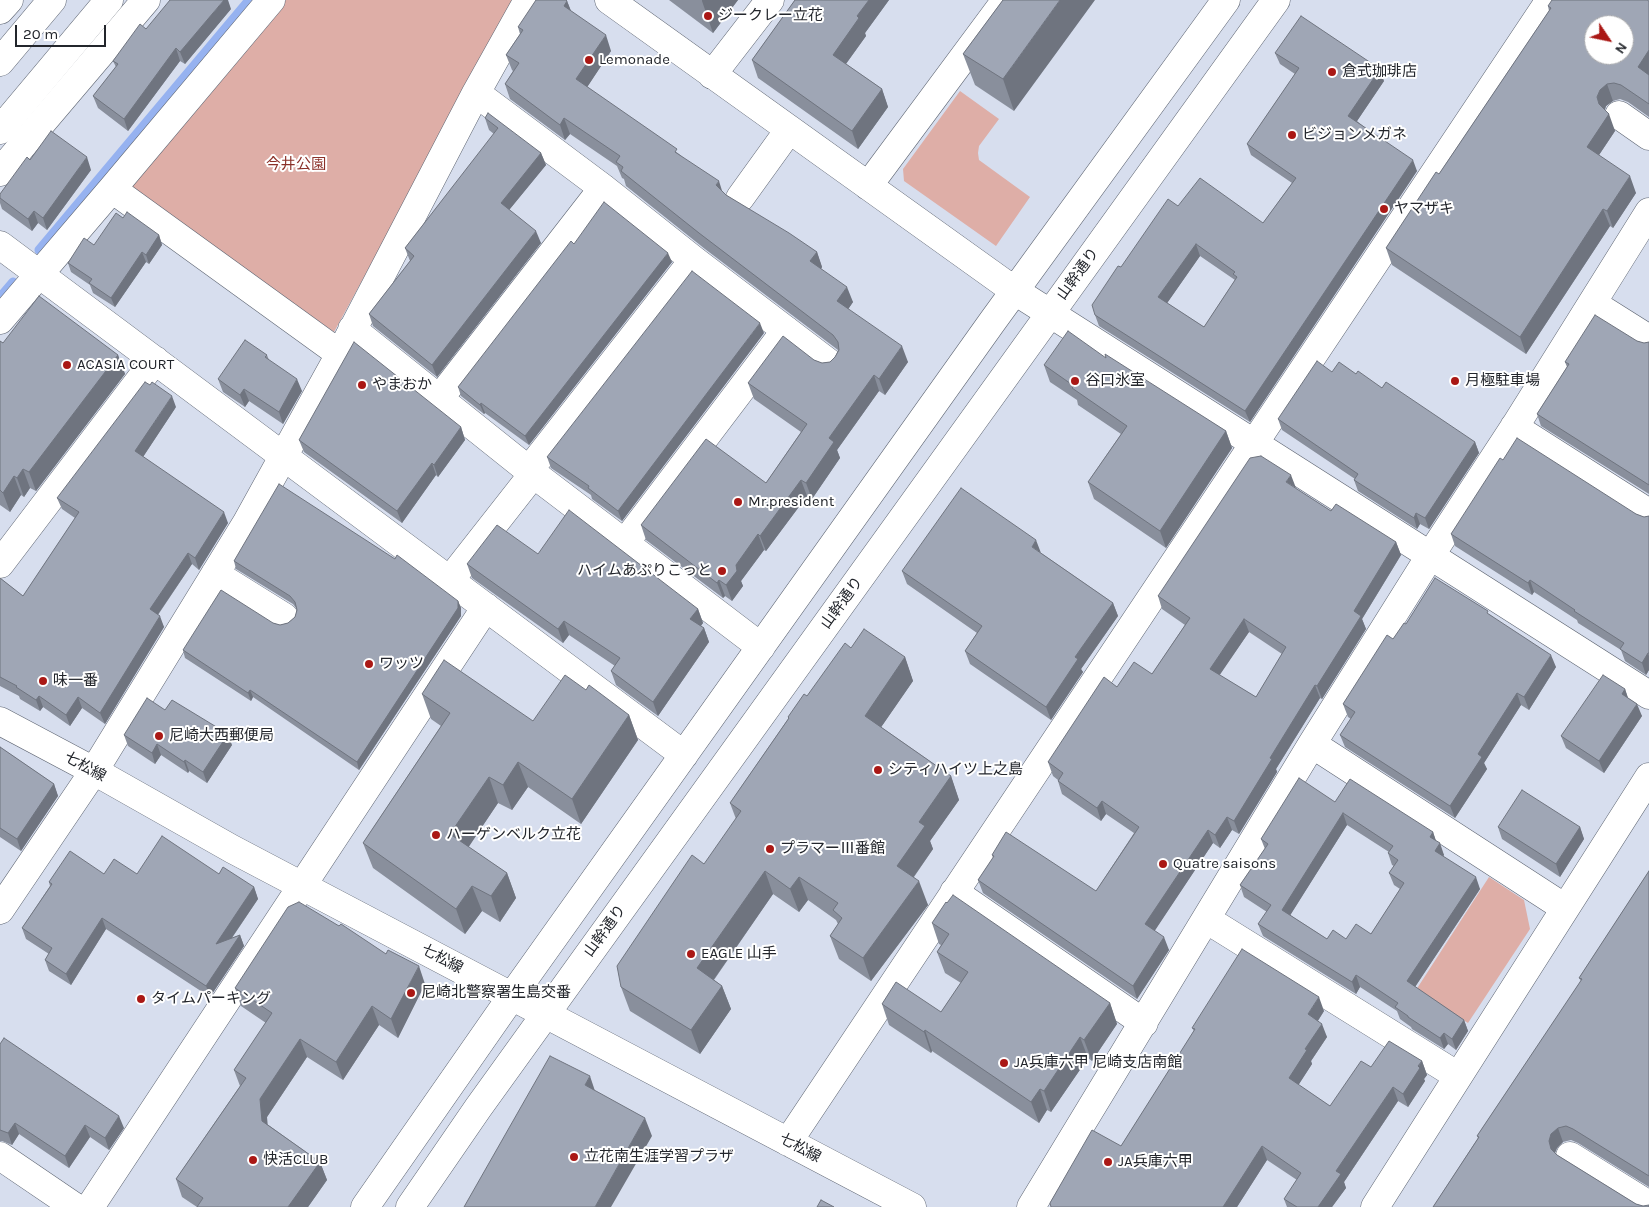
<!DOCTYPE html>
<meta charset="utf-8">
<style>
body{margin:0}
#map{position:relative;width:1649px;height:1207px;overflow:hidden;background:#d7deee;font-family:Karla,sans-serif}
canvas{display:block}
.north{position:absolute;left:1584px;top:15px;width:50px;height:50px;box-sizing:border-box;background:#fff;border:1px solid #a7a8ab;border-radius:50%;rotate:124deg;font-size:14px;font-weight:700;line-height:20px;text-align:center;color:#23262c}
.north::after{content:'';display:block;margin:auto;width:18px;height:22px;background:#aa1815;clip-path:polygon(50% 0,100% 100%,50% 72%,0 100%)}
.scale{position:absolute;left:15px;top:25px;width:91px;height:22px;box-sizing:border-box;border:2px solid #23262c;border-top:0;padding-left:6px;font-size:15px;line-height:18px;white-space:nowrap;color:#23262c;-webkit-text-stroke:4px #fff;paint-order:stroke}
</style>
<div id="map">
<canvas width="1649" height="1207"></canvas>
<div class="north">N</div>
<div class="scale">20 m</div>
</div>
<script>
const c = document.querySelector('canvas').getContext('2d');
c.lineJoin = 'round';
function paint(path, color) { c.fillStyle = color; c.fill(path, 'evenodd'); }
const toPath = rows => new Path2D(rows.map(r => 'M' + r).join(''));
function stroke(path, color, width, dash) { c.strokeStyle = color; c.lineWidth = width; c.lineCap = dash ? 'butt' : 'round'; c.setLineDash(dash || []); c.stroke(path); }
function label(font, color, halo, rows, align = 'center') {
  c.font = font + ' Karla,"Noto Sans JP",sans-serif'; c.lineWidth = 4; c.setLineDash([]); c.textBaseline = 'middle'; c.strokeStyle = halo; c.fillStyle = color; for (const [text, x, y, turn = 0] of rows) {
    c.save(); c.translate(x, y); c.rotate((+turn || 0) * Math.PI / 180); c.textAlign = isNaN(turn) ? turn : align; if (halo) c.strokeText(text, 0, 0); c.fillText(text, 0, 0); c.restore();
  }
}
const green = toPath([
 [286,0,515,0,334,332,130,189],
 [960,91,999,119,979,146,978,153,979,160,1030,197,996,246,904,181,903,169],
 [1489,877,1524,900,1530,929,1468,1023,1416,990]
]);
const stream = toPath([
 [39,250,249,0],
 [0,297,13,282]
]);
const minor = toPath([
 [609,0,1015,291,1649,695],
 [0,10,9,0],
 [712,75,770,0],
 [476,93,603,188,695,261,829,363],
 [1619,115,1649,136],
 [0,172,146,0],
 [868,186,1006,0],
 [112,189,340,354],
 [740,198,789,130],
 [0,245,684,755],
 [1592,303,1649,339],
 [0,320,112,189,271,0],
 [352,329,531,472,761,647],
 [439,399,603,188],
 [1514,427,1649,513],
 [624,544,786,330],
 [0,564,155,360],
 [215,574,284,617],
 [450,580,530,478,533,465,688,267,695,261],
 [0,721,94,771,232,849,912,1207],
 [1312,744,1565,908],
 [954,892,1144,1023],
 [0,910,94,771,247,522,340,354,476,93,528,0],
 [1206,919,1458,1076],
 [788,1142,1550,0],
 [0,1156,75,1207],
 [1570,1156,1649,1205],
 [90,1207,486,607],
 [365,1207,512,996,992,322,1226,0],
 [410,1207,478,1108,1276,0],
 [1031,1207,1312,744,1430,556,1517,423,1649,212],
 [1375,1207,1649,777]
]);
const highway = toPath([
 [0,62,52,0],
 [0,130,109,0]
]);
const wall = toPath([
 [669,0,738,0,713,33],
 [795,0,889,0,865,33,866,36,846,64,882,89,888,107,858,149,758,78,752,60],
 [1003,0,1014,111,975,85,963,54],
 [567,1,571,11,611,51,587,87,679,154,726,195,817,252,822,267,821,269,853,302,848,309,908,362,885,395,879,391,837,450,840,458,812,499,807,496,766,551,764,550,741,581,743,586,732,601,725,596,723,598,646,540,641,525,766,483,801,432,754,399,748,383,814,360,822,363,830,362,835,357,838,350,705,249,626,186,624,179,622,178,617,166,570,134,565,140,510,99,505,84,513,71,512,70,506,55,520,34,518,27],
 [1649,1,1649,117,1628,102,1620,99,1613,101,1606,106,1605,110,1615,131,1599,155,1636,193,1613,228,1610,226,1526,354,1392,265,1386,248,1439,174,1549,11,1548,6],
 [231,9,185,64,180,61,128,131,98,108,93,96,116,67,113,61,146,29],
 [1275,53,1384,81,1357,121,1417,171,1250,422,1099,326,1095,315,1121,267,1178,206,1263,223,1292,183,1251,155,1247,144,1295,74,1280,64],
 [1200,256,1235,280,1204,327,1167,303],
 [485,118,541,153,546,165,509,210,541,243,437,377,373,326,369,314,410,261,405,248,494,134,489,130],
 [30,160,91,170,47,230,38,223,32,231,2,209,0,203,0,194],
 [123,218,159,235,162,245,149,264,146,262,115,307,93,293,90,285,71,272,68,263,94,245],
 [574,244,672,262,529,445,485,413,484,414,461,396,458,387],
 [764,333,622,521,592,499,591,495,551,468,547,457],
 [0,341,3,343,118,355,125,374,36,491,30,488,24,497,21,495,10,512,0,505],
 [1637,341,1644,343,1649,342,1649,494,1541,426,1537,414,1567,367,1565,362],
 [267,355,269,360,302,391,283,424,249,401,245,407,223,392,218,379],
 [1106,358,1226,431,1232,448,1166,548,1094,499,1088,482,1121,434,1078,405,1077,400,1050,382,1044,365],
 [1332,372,1356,374,1382,388,1475,442,1479,453,1429,529,1420,524,1417,529,1358,491,1354,480,1355,479,1282,430,1278,419],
 [176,407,143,457,228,523,199,570,192,564,158,615,164,627,105,724,82,708,70,726,43,707,40,711,20,699,19,696,0,686,0,578,23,596,75,518,62,509,57,498],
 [461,427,465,440,438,477,436,475,402,523,304,452,299,440],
 [1503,460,1636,514,1644,517,1649,516,1649,670,1646,675,1625,661,1621,650,1578,623,1577,620,1534,592,1532,595,1455,546,1451,534],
 [1296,489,1331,511,1396,542,1401,555,1362,619,1366,629,1322,699,1320,698,1276,769,1277,772,1239,834,1232,830,1220,848,1213,843,1154,931,1169,950,1137,999,983,893,978,880,993,858,992,855,1096,891,1134,833,1106,814,1101,821,1062,794,1058,781,1058,780,1053,776,1048,762,1117,687,1152,674,1185,625,1162,609,1158,596],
 [1249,632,1282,654,1256,697,1219,675],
 [1041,553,1113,603,1118,616,1081,669,1083,672,1051,720,970,664,965,651,977,633,907,584,902,571],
 [538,554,698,609,703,623,701,626,704,628,709,642,658,716,616,685,611,671,615,666,569,635,563,643,472,578,467,564],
 [234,561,458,601,461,608,461,616,359,770,253,697,251,701,185,658,183,650,273,623,280,625,288,623,295,617,297,610,296,608,293,604,236,569],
 [1489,614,1556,667,1529,710,1521,705,1484,763,1487,769,1455,818,1345,747,1340,735,1351,719,1348,717,1343,704,1393,639,1406,624],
 [851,648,905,657,913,681,881,727,951,776,959,800,930,841,933,849,914,877,928,905,871,981,839,959,830,936,838,924,836,920,808,900,799,912,773,894,714,980,722,986,731,1009,700,1054,630,1011,621,987,736,819,730,803,788,719,788,717],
 [1625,689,1628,698,1642,716,1604,773,1566,748,1561,736],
 [586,690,629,715,638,740,581,824,528,787,512,810,498,803,468,847,507,873,516,898,500,922,482,911,465,934,373,868,363,843,441,726,431,719,422,694,533,721],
 [165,710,232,745,207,783,189,771,188,773,161,755,155,764,128,746,124,735],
 [0,747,54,784,58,796,21,851,0,837],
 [1335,802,1433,832,1436,841,1444,855,1443,856,1480,889,1415,987,1464,1020,1468,1031,1456,1050,1448,1044,1444,1049,1412,1029,1411,1027,1400,1019,1397,1011,1360,987,1356,994,1263,936,1258,924,1267,912,1244,897,1240,885,1265,849,1261,839],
 [1347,825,1389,852,1388,853,1392,865,1394,866,1389,873,1394,885,1400,889,1371,934,1346,939,1327,939,1290,915],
 [1498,827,1580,827,1584,839,1560,877,1502,839],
 [1649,871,1649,1187,1578,1143,1571,1140,1563,1142,1557,1148,1555,1153,1557,1155,1636,1204,1643,1206,1649,1207,1433,1207,1478,1138,1477,1136,1581,981,1579,978],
 [104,874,219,874,254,887,258,899,232,938,240,935,244,946,210,997,106,929,71,985,49,971,45,960,49,954,26,939,22,928,50,886,49,882],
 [932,923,1110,1003,1117,1024,1092,1061,1088,1058,1051,1112,1047,1110,1039,1123,932,1051,931,1053,889,1025,882,1004,941,1012,961,983,945,973,937,952,941,945,939,944],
 [425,984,398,1038,379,1025,343,1080,307,1057,267,1117,267,1124,320,1162,327,1180,308,1207,197,1207,182,1197,176,1179,240,1086,234,1070,266,1023,241,1006,235,988],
 [1324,1011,1318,1021,1327,1037,1311,1061,1312,1064,1298,1085,1330,1106,1371,1067,1422,1061,1427,1075,1424,1079,1425,1081,1408,1107,1398,1101,1344,1182,1346,1188,1332,1207,1287,1207,1284,1199,1297,1180,1267,1160,1237,1207,1051,1207,1121,1146,1194,1031,1192,1028],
 [0,1044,124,1128,109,1150,90,1137,69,1168,19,1134,12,1145,2,1141,0,1141]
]);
const shadedWall = toPath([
 [224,0,228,0,231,9,185,64,180,52],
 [702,0,738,0,713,33,702,1],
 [869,0,889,0,865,33,866,36,840,72,833,55,857,16],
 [1060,0,1095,0,1014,111,1003,79],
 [567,1,573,16,564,6],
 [606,35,611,51,582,95,576,79],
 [176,48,180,61,128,131,124,119],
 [1649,50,1649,76,1638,67],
 [1380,69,1384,81,1353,127,1348,116],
 [1607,84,1613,101,1606,106,1603,114,1609,114,1615,131,1593,164,1587,147,1599,104,1597,97,1600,90],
 [882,89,888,107,858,149,852,131],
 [564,118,570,134,565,140,560,125],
 [541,153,546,165,505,215,501,203],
 [87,157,91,170,47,230,43,218],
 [1413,160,1417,171,1250,422,1245,411],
 [1630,176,1636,193,1613,228,1607,211],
 [719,181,724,197,716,185],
 [1603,209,1610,226,1526,354,1520,337],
 [34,211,38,223,32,231,28,219],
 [536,231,541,243,437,377,432,365],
 [159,235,162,245,149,264,146,255],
 [1196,244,1200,256,1163,309,1158,297],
 [142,252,146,262,115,307,111,298],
 [817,252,822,267,816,277,810,261],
 [668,253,672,262,529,445,525,436],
 [847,287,853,302,843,317,837,301],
 [760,323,764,333,622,521,618,511],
 [902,346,908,362,885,395,879,379],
 [118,355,125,374,36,491,29,472],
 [874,375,879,391,837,450,840,458,812,499,806,483,829,438],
 [297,379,302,391,283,424,279,412],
 [244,389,249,401,245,407,240,395],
 [172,396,176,407,139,463,135,451],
 [481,403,485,413,484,414,480,405],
 [461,427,465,440,438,477,434,465],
 [1226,431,1232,448,1166,548,1160,531],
 [1475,442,1479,453,1429,529,1425,518],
 [432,463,436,475,402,523,397,511],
 [23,469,30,488,24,497,17,478],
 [1291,475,1296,488,1286,482],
 [14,476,21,495,10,512,3,493],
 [801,480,807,496,766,551,760,536],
 [224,512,228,523,199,570,195,558],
 [1416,513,1420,524,1417,529,1414,518],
 [758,534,764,550,741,581,743,586,732,601,726,585,736,565],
 [1036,540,1041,553,1032,547],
 [1396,542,1401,555,1362,619,1366,629,1322,699,1317,686,1354,611],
 [188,553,192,564,154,620,150,609],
 [719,580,725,596,723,598,717,583],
 [1530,580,1534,592,1532,595,1528,583],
 [458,601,461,608,461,616,359,770,357,762],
 [1113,603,1118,616,1081,669,1083,672,1051,720,1046,707,1075,657],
 [698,609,703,623,695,633,690,619],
 [160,616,164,627,105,724,100,713],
 [1244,619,1249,632,1215,682,1210,669],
 [564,621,569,635,563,643,558,629],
 [704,628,709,642,658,716,653,702],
 [1648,653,1649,656,1649,670,1646,675,1642,663],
 [1551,655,1556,667,1529,710,1524,697],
 [905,657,913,681,873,739,865,716],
 [1315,685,1320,698,1276,769,1277,772,1239,834,1234,821,1270,758],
 [1625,689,1629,701,1622,694],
 [250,690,253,697,251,701,248,693],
 [1517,693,1521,705,1484,763,1487,769,1455,818,1450,806,1478,754],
 [39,696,43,707,40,711,36,700],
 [78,697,82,708,70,726,66,715],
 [1637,704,1642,716,1604,773,1599,761],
 [629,715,638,740,581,824,572,799],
 [228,734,232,745,207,783,203,772],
 [157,744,161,755,155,764,152,753],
 [185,760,189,771,188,773,184,762],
 [518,762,528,787,512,810,503,785],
 [951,776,959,800,930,841,933,849,905,889,897,866,919,822],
 [489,777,498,803,460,860,450,834],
 [54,784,58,796,21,851,17,839],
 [1102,801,1106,814,1101,821,1097,808],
 [1343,813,1347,825,1286,922,1282,910],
 [1227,817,1232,830,1220,848,1215,835],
 [1580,827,1584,839,1560,877,1556,864],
 [1208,830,1213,843,1150,938,1145,924],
 [1433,832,1437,844,1430,837],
 [1440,843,1444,855,1439,862,1435,851],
 [765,871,773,894,705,992,697,968],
 [507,873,516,898,500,922,491,896],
 [799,877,808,900,799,912,790,889],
 [1476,877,1480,889,1411,993,1407,981],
 [919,881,928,905,871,981,863,958],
 [472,886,482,911,465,934,456,909],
 [254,887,258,899,220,955,216,944],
 [102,918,106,929,71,985,66,974],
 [240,935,244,946,210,997,206,986],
 [1164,937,1169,950,1137,999,1133,986],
 [419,966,425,984,398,1038,391,1019],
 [1356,975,1360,987,1356,994,1352,982],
 [722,986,731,1009,700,1054,691,1030],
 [1319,997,1324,1011,1313,1028,1308,1014],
 [1110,1003,1117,1024,1092,1061,1084,1040],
 [372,1006,379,1025,343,1080,336,1062],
 [1464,1020,1468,1031,1456,1050,1452,1039],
 [1322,1024,1327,1037,1311,1061,1312,1064,1294,1092,1289,1078,1305,1049],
 [925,1030,932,1051,931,1053,924,1032],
 [1444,1033,1448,1044,1444,1049,1440,1038],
 [1080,1037,1088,1058,1051,1112,1044,1091],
 [300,1039,307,1057,267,1117,269,1139,262,1121,260,1099],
 [1422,1061,1427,1075,1424,1079,1425,1081,1408,1107,1403,1094],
 [590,1076,596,1094,585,1085],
 [1393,1087,1398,1101,1344,1182,1346,1188,1332,1207,1318,1207,1336,1171],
 [1040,1089,1047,1110,1039,1123,1031,1102],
 [119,1116,124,1128,109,1150,105,1138],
 [645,1118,652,1136,611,1207,595,1207],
 [15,1123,19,1134,12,1145,8,1133],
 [85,1125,90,1137,69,1168,65,1156],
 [1558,1128,1563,1142,1557,1148,1554,1155,1551,1149,1549,1141,1551,1134],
 [1262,1146,1267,1160,1237,1207,1223,1207],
 [320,1162,327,1180,308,1207,288,1207]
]);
const building = toPath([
 [170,0,224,0,180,52,176,48,124,119,93,96,118,64,113,61,140,24,146,29,170,0],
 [536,0,566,0,567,1,564,6,606,35,576,79,677,149,675,152,719,181,716,185,726,195,789,233,817,252,810,261,847,287,837,301,902,346,879,379,874,375,829,438,834,442,806,483,801,480,760,536,758,534,736,565,737,571,726,585,719,580,717,583,641,525,706,439,766,483,807,424,748,383,783,336,814,360,822,363,830,362,835,357,839,350,838,342,833,335,699,233,621,171,623,167,616,162,620,156,564,118,560,125,505,84,519,63,506,55,523,30,518,27,536,0],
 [795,0,869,0,857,16,859,18,833,55,882,89,852,131,752,60,795,0],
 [1003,0,1060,0,1003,79,963,54,1003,0],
 [1552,0,1647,0,1649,1,1649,50,1638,67,1649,75,1649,104,1621,85,1614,83,1607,84,1600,90,1597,97,1599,104,1609,114,1587,147,1630,176,1607,211,1603,209,1520,337,1386,248,1436,172,1439,174,1551,8,1548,6,1552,0],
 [1594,25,1624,25,1624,55,1594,55,1594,25],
 [1301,16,1380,69,1348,116,1413,160,1245,411,1095,315,1092,305,1118,266,1121,267,1168,199,1178,206,1200,178,1263,223,1296,178,1247,144,1299,68,1275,53,1301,16],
 [1196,244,1235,272,1233,274,1237,277,1204,327,1158,297,1196,244],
 [488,113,541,153,501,203,536,231,432,365,369,314,414,256,405,248,498,128,485,118,488,113],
 [51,131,87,157,43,218,34,211,28,219,0,198,0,194,27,157,30,160,51,131],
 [604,202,668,253,525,436,481,403,480,405,458,387,571,241,574,244,604,202],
 [127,212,159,235,146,255,142,252,111,298,89,283,92,279,68,263,84,238,94,245,116,213,123,218,127,212],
 [692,271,760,323,618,511,588,488,589,486,547,457,692,271],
 [39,296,118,355,29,472,23,469,17,478,14,476,3,493,0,490,0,341,3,343,39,296],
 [1595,315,1637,341,1644,343,1649,342,1649,485,1537,414,1569,364,1565,362,1595,315],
 [1068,331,1106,358,1105,354,1226,431,1160,531,1088,482,1127,426,1072,388,1074,386,1044,365,1068,331],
 [245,340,267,355,265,357,297,379,279,412,244,389,240,395,218,379,245,340],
 [354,342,461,427,434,465,432,463,397,511,299,440,354,342],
 [1317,361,1332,372,1339,362,1356,374,1358,371,1382,388,1386,382,1475,442,1425,518,1416,513,1414,518,1354,480,1358,474,1278,419,1317,361],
 [145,382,150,385,152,382,172,396,135,451,224,512,195,558,188,553,150,609,160,616,100,713,78,697,66,715,39,696,36,700,16,687,17,686,0,677,0,578,23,596,79,512,57,498,145,382],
 [1517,438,1636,514,1644,517,1649,516,1649,653,1648,653,1642,663,1620,649,1624,643,1574,611,1575,610,1530,580,1528,583,1451,534,1500,458,1503,460,1517,438],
 [1261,456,1291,475,1286,482,1331,511,1336,504,1396,542,1354,611,1361,616,1317,686,1315,685,1270,758,1272,759,1234,821,1227,817,1215,835,1208,830,1145,924,1164,937,1133,986,978,880,994,856,992,855,1006,832,1096,891,1139,827,1102,801,1097,808,1058,781,1063,773,1048,762,1104,677,1117,687,1134,662,1152,674,1190,618,1158,596,1250,458,1261,456],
 [1244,619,1286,647,1256,697,1210,669,1244,619],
 [279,484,395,559,397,555,458,601,458,608,357,762,250,690,248,693,183,650,221,590,273,623,280,625,288,623,295,617,297,610,295,602,290,596,234,561,279,484],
 [961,488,1036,540,1032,547,1113,603,1075,657,1078,659,1046,707,965,651,982,626,902,571,961,488],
 [569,510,698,609,690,619,704,628,653,702,611,671,620,658,564,621,558,629,467,564,497,525,538,554,569,510],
 [1435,578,1488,611,1487,613,1551,655,1524,697,1517,693,1478,754,1482,757,1450,806,1340,735,1355,712,1343,704,1387,635,1393,639,1404,623,1406,624,1435,578],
 [864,629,905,657,865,716,951,776,919,822,925,826,897,866,919,881,863,958,830,936,842,918,833,910,838,903,799,877,790,889,765,871,697,968,722,986,691,1030,621,987,617,966,692,855,704,864,741,811,730,803,789,718,788,717,804,694,807,696,845,643,851,648,864,629],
 [444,660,533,721,565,675,586,690,589,685,629,715,572,799,518,762,503,785,489,777,450,834,507,873,491,896,472,886,456,909,363,843,450,713,422,694,444,660],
 [1603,675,1625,689,1622,694,1637,704,1599,761,1561,736,1603,675],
 [147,698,165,710,172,700,228,734,203,772,185,760,184,762,157,744,152,753,124,735,147,698],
 [0,747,54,784,17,839,0,828,0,747],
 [1299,778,1335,802,1350,779,1433,832,1430,837,1440,843,1435,851,1476,877,1407,981,1464,1020,1452,1039,1444,1033,1440,1038,1408,1017,1408,1016,1395,1007,1398,1003,1356,975,1352,982,1258,924,1271,905,1240,885,1268,844,1261,839,1299,778],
 [1343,813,1393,846,1388,853,1398,860,1389,873,1404,883,1371,934,1356,924,1346,939,1333,930,1327,939,1282,910,1343,813],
 [1522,790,1580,827,1556,864,1498,827,1522,790],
 [162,836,219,874,223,867,254,887,216,944,240,935,206,986,102,918,66,974,45,960,52,948,22,928,52,884,49,882,70,851,104,874,114,859,137,874,162,836],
 [1649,871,1649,1176,1573,1129,1566,1126,1558,1128,1551,1134,1549,1141,1551,1149,1557,1155,1636,1204,1643,1206,1649,1205,1649,1207,1433,1207,1479,1137,1477,1136,1582,979,1579,978,1649,871],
 [953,895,1110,1003,1084,1040,1080,1037,1044,1091,1040,1089,1031,1102,925,1030,924,1032,882,1004,896,982,941,1012,968,972,937,952,949,934,932,923,946,902,947,903,953,895],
 [299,902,339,926,341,924,386,954,388,950,419,966,391,1019,372,1006,336,1062,300,1039,260,1099,262,1121,320,1162,288,1207,197,1207,203,1198,176,1179,246,1078,234,1070,272,1013,235,988,288,907,299,902],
 [1242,949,1319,997,1308,1014,1322,1024,1305,1049,1307,1050,1289,1078,1330,1106,1361,1061,1371,1067,1389,1041,1422,1061,1418,1066,1420,1068,1403,1094,1393,1087,1336,1171,1341,1174,1318,1207,1297,1207,1284,1199,1301,1173,1262,1146,1223,1207,1051,1207,1050,1203,1092,1130,1121,1146,1195,1029,1192,1028,1242,949],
 [4,1038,119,1116,105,1138,85,1125,65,1156,15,1123,8,1133,0,1130,0,1044,4,1038],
 [550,1056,590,1076,585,1085,645,1118,595,1207,464,1207,550,1056],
 [821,1200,834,1207,817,1207,821,1200]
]);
const markers = [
 [708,16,5,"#aa1815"],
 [589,60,5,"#aa1815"],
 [1332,72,5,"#aa1815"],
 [1292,135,5,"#aa1815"],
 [1384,209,5,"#aa1815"],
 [67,365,5,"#aa1815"],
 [1075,381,5,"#aa1815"],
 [1455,381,5,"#aa1815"],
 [362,385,5,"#aa1815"],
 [738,502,5,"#aa1815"],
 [722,571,5,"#aa1815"],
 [369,664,5,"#aa1815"],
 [43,681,5,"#aa1815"],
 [159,736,5,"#aa1815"],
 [878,770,5,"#aa1815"],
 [436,835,5,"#aa1815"],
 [770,849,5,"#aa1815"],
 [1163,864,5,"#aa1815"],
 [691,954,5,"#aa1815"],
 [411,993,5,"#aa1815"],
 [141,999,5,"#aa1815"],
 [1004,1063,5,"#aa1815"],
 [574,1157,5,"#aa1815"],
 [253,1160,5,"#aa1815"],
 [1108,1162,5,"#aa1815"]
];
const poiNames = [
 ["ジークレー立花",718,16],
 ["Lemonade",599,60],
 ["倉式珈琲店",1342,72],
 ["ビジョンメガネ",1302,135],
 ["ヤマザキ",1394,209],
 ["ACASIA COURT",77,365],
 ["谷口氷室",1085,381],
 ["月極駐車場",1465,381],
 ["やまおか",372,385],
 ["Mr.president",748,502],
 ["ハイムあぷりこっと",712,571,"right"],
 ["ワッツ",379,664],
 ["味一番",53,681],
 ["尼崎大西郵便局",169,736],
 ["シティハイツ上之島",888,770],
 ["ハーゲンベルク立花",446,835],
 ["プラマーⅢ番館",780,849],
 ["Quatre saisons",1173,864],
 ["EAGLE 山手",701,954],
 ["尼崎北警察署生島交番",421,993],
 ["タイムパーキング",151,999],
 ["JA兵庫六甲 尼崎支店南館",1014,1063],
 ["立花南生涯学習プラザ",584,1157],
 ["快活CLUB",263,1160],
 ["JA兵庫六甲",1118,1162]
];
const parkNames = [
 ["今井公園",296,165]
];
const streetNames = [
 ["山幹通り",1078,274,-54],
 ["山幹通り",842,603,-54],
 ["七松線",85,767,29],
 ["山幹通り",605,931,-54],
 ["七松線",442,959,28],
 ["七松線",800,1148,28]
];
paint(green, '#deaea7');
stroke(stream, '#96b2f0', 9);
stroke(minor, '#5d6471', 29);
stroke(highway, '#5d6471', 29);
stroke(minor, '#fff', 28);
stroke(highway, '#fff', 28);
paint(wall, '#898f9c');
paint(shadedWall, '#6f747f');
paint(building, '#9fa6b5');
stroke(building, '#6f747f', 1);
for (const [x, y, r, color] of markers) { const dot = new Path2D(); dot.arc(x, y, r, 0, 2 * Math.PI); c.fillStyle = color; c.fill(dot); stroke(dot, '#fff', 2); }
label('15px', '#23262c', '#fff', poiNames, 'left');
label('15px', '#8b3129', '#fff', parkNames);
label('15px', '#23262c', '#fff', streetNames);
</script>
